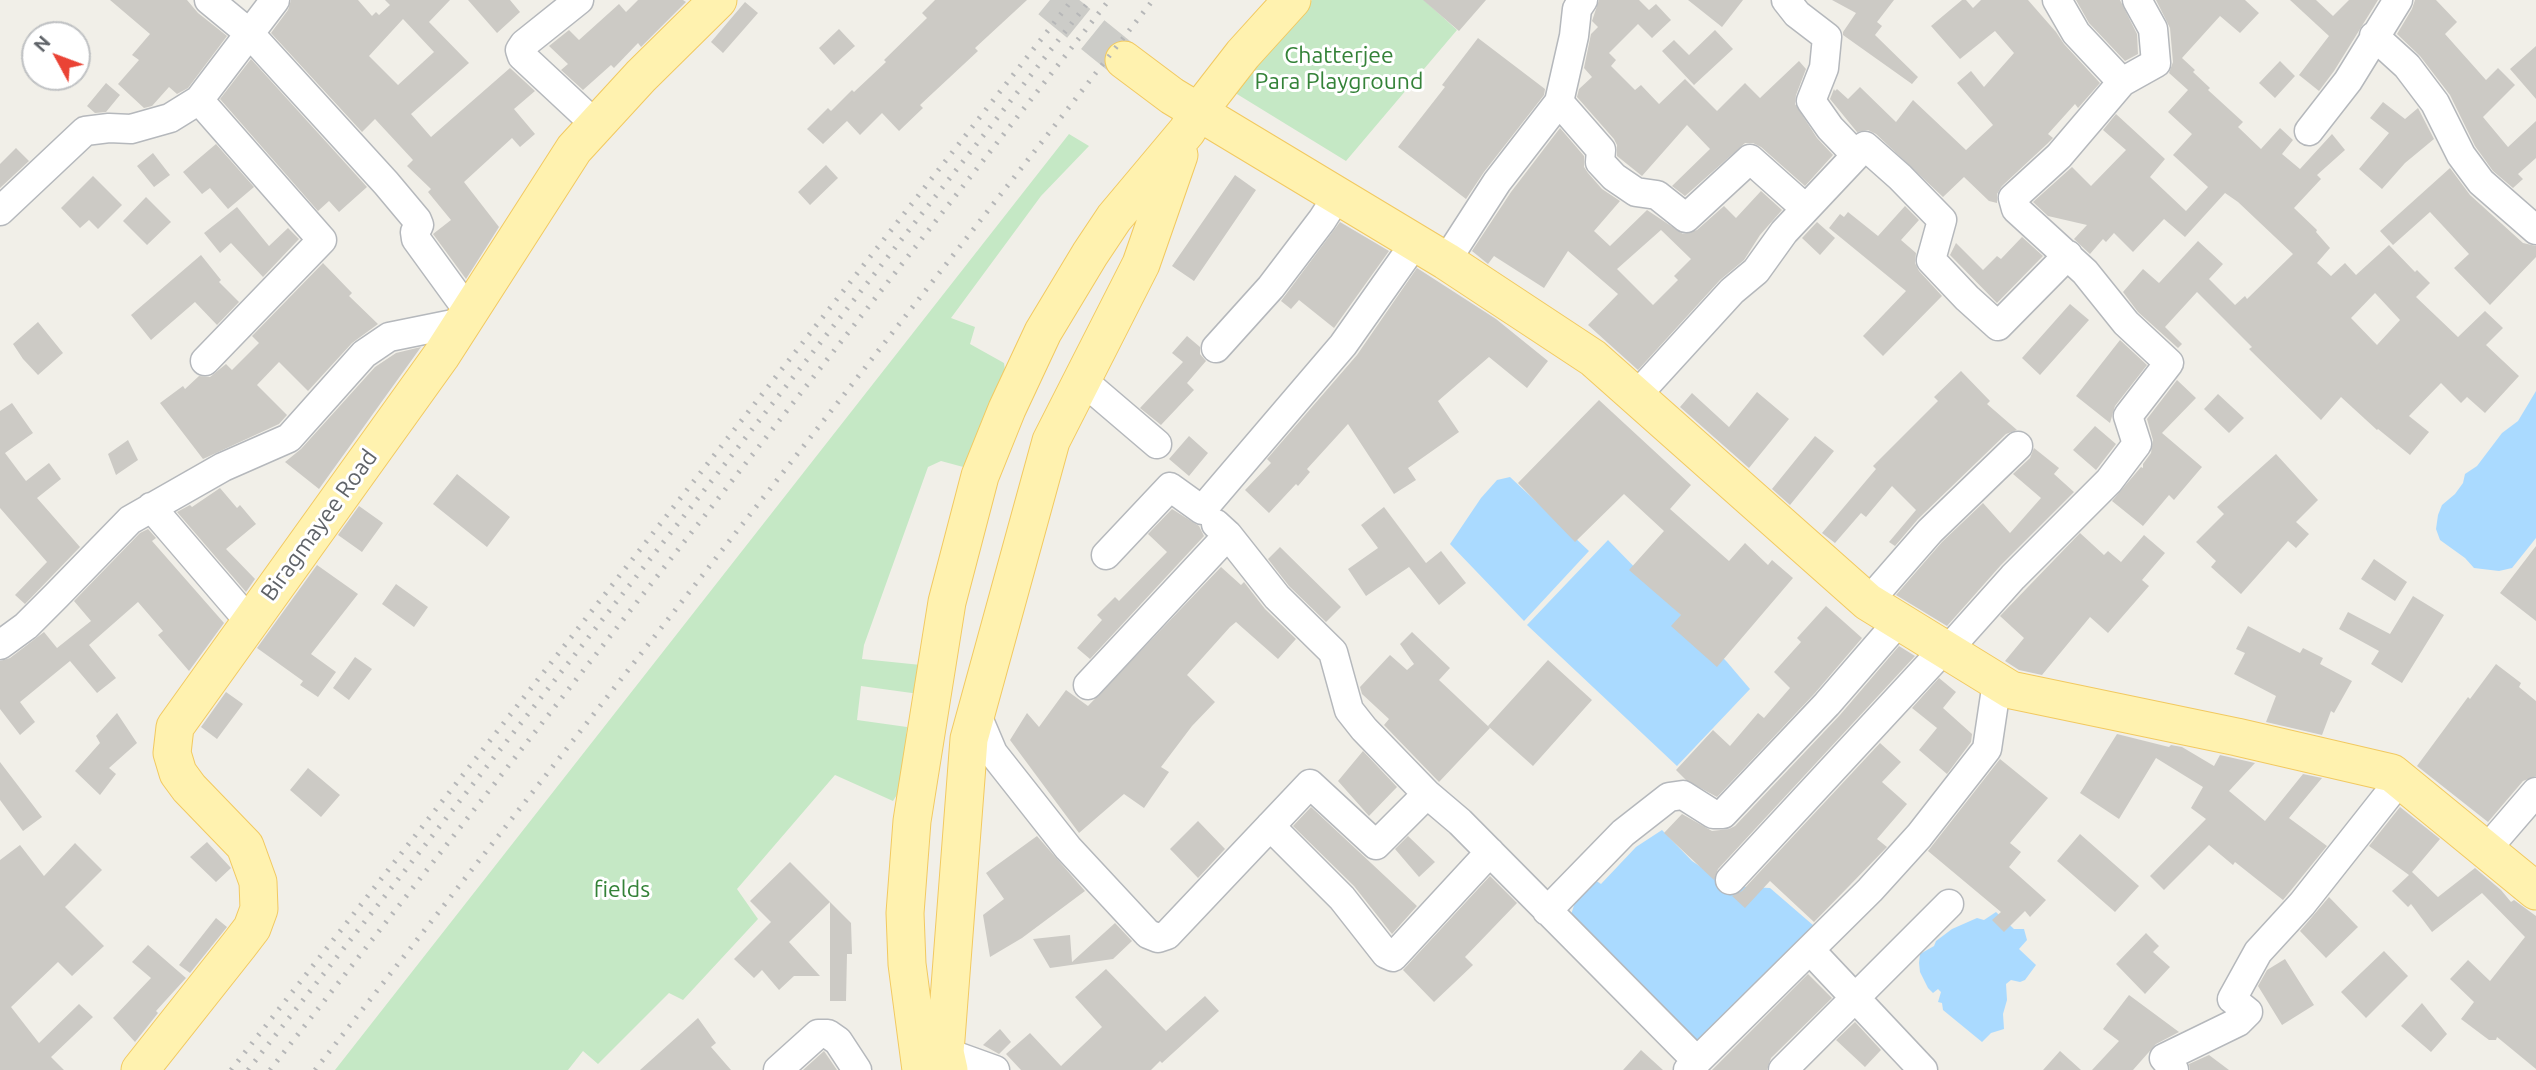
<!DOCTYPE html>
<style>
body{margin:0}
#map{position:relative;width:2536px;height:1070px;overflow:hidden;background:#f1efe8;font-family:Ubuntu,sans-serif}
canvas{display:block}
.north{position:absolute;left:21px;top:21px;width:70px;height:70px;box-sizing:border-box;background:#fff;border:2px solid #bfc1c3;border-radius:50%;rotate:311deg;font-size:19px;font-weight:700;line-height:28px;text-align:center;color:#5f6368}
.north::after{content:'';display:block;margin:auto;width:24px;height:32px;background:#ea4335;clip-path:polygon(50% 0,100% 100%,50% 72%,0 100%)}
</style>
<div id="map">
<canvas width="2536" height="1070"></canvas>
<div class="north">N</div>
</div>
<script>
const c = document.querySelector('canvas').getContext('2d');
c.lineJoin = 'round';
function paint(path, color) { c.fillStyle = color; c.fill(path, 'evenodd'); }
const toPath = rows => new Path2D(rows.map(r => 'M' + r).join(''));
function stroke(path, color, width, dash) { c.strokeStyle = color; c.lineWidth = width; c.lineCap = dash ? 'butt' : 'round'; c.setLineDash(dash || []); c.stroke(path); }
function label(font, color, halo, rows, align = 'center') {
  c.font = font + ' Ubuntu,sans-serif'; c.lineWidth = 6; c.setLineDash([]); c.textBaseline = 'middle'; c.strokeStyle = halo; c.fillStyle = color; for (const [text, x, y, turn = 0] of rows) {
    c.save(); c.translate(x, y); c.rotate((+turn || 0) * Math.PI / 180); c.textAlign = isNaN(turn) ? turn : align; if (halo) c.strokeText(text, 0, 0); c.fillText(text, 0, 0); c.restore();
  }
}
const green = toPath([
 [1312,0,1424,0,1457,30,1346,161,1232,91],
 [1069,134,1089,146,1041,196,951,318,975,327,970,344,1004,363,1006,378,967,468,941,461,928,467,864,645,862,659,921,665,919,694,861,686,857,720,907,727,903,785,893,801,835,775,737,889,758,919,683,1000,669,993,598,1064,583,1051,568,1070,335,1070]
]);
const water = toPath([
 [2536,391,2536,538,2512,568,2499,571,2474,568,2465,558,2440,540,2436,529,2438,515,2442,505,2455,494,2463,483,2465,474,2477,466,2502,433,2518,421],
 [1510,477,1589,551,1524,621,1450,544,1481,498,1497,480],
 [1608,540,1727,662,1750,689,1677,766,1527,625],
 [1662,830,1692,861,1729,886,1770,888,1821,932,1702,1049,1568,924,1577,896,1589,890,1595,880,1601,884,1636,847],
 [1996,912,2014,929,2024,929,2027,940,2019,949,2036,965,2025,980,2020,982,2011,980,2006,984,2007,1000,2003,1014,2004,1029,1991,1033,1982,1042,1943,1010,1942,1003,1938,1002,1941,992,1938,989,1933,993,1928,988,1920,972,1919,963,1920,954,1934,946,1936,941,1952,929,1977,918,1984,920]
]);
const building = toPath([
 [110,0,187,0,198,13,227,36,188,88,177,94,169,87,152,106,144,108,118,84,139,60,132,55,150,34],
 [291,0,358,0,372,16,376,12,379,15,390,5,385,0,450,0,429,22,469,63,411,114,431,137,510,68,535,91,514,109,535,134,520,147,512,138,464,182,499,227,466,279,433,234,451,220,428,192,431,189,407,166,413,160,375,119,362,132,271,33,288,10],
 [403,19,434,52,398,85,369,56],
 [468,0,510,0,520,12,497,33],
 [638,0,683,0,686,2,641,47,638,43,614,68,611,65,583,90,561,70,568,64,549,46,569,30,579,40,619,4,626,12],
 [935,0,1027,0,975,48,978,51,920,105,923,108,899,131,882,113,860,135,847,121,823,144,807,129,828,108,831,111,852,90,854,92,886,62,884,60,927,18,922,13],
 [1423,0,1486,0,1459,31],
 [1599,0,1639,0,1649,10,1656,4,1671,20,1652,38,1638,24,1609,53,1616,60,1611,66,1635,90,1641,85,1659,104,1685,79,1717,111,1745,83,1760,98,1799,61,1806,69,1796,95,1795,104,1817,138,1833,155,1805,186,1761,147,1753,143,1745,143,1685,196,1672,186,1710,149,1687,125,1642,176,1617,156,1617,145,1614,139,1577,97,1579,89,1592,77,1584,68,1591,34,1598,27,1592,21],
 [1688,0,1743,0,1722,27],
 [1832,0,1894,0,1877,22,1882,26,1875,35,1918,77,1912,84,1843,35,1843,32,1856,13],
 [1962,0,1966,0,1973,8,1981,0,2028,0,2056,32,2064,44,2100,83,2078,108,2075,104,2048,134,2053,138,2047,144,2002,186,1997,194,1997,203,1989,201,1964,177,1943,197,1876,134,1868,130,1857,132,1830,99,1834,89,1835,91,1837,89,1848,99,1860,87,1896,122,1913,100,1966,150,1993,125,1957,83,1971,71,1984,87,2014,53,1995,31,1960,59,1931,26],
 [2076,0,2120,0,2137,34,2138,54,2125,61,2089,23],
 [2156,0,2245,0,2259,13,2240,33,2220,16,2182,58,2195,70,2193,72,2210,88,2208,90,2243,122,2238,127,2261,149,2280,128,2293,140,2282,154,2300,169,2332,134,2345,150,2317,175,2321,179,2294,208,2317,230,2316,232,2330,248,2317,263,2331,276,2345,263,2356,275,2389,245,2415,272,2417,270,2430,283,2416,297,2458,337,2485,311,2503,328,2486,345,2519,376,2485,413,2467,397,2461,403,2441,383,2409,416,2429,432,2410,455,2378,429,2377,430,2341,397,2321,420,2249,349,2252,347,2197,292,2165,327,2182,344,2178,348,2138,312,2123,292,2143,269,2159,283,2198,241,2223,264,2209,279,2235,305,2245,296,2247,299,2293,254,2238,202,2225,193,2185,237,2164,219,2133,252,2114,233,2106,242,2103,239,2090,254,2074,239,2087,225,2048,216,2033,202,2072,167,2091,186,2126,150,2103,130,2116,114,2165,159,2150,177,2186,211,2208,187,2173,155,2192,134,2168,112,2188,90,2169,73,2173,62,2170,28],
 [2375,293,2400,320,2377,345,2351,318],
 [2290,0,2316,0,2333,16,2349,0,2378,0,2334,71,2319,91,2299,75,2329,36],
 [2415,0,2436,0,2457,22,2445,34,2486,80,2498,68,2515,85,2483,117,2508,147,2536,121,2536,158,2518,174,2523,179,2513,188,2493,171,2475,146,2450,95,2420,56,2397,34,2412,9],
 [745,2,758,13,723,53,711,42],
 [839,29,855,46,834,65,819,48],
 [1715,30,1733,49,1694,85,1662,51,1674,40,1689,55],
 [1478,38,1545,89,1544,95,1484,172,1466,199,1398,147,1445,87,1442,85],
 [2536,46,2536,99,2510,69],
 [251,59,367,187,339,212,329,201,318,211,220,99],
 [2280,61,2295,76,2275,98,2259,83],
 [106,83,120,95,106,112,95,113,87,106],
 [2383,102,2405,119,2418,108,2434,139,2405,163,2382,189,2359,169,2389,133,2370,118],
 [1560,128,1584,156,1584,167,1588,173,1602,189,1620,201,1594,231,1610,246,1647,210,1683,234,1697,230,1724,206,1736,218,1761,191,1782,210,1760,235,1744,260,1720,280,1638,370,1588,325,1618,294,1568,251,1544,288,1494,256,1488,264,1472,251,1511,192],
 [1661,230,1691,259,1674,276,1678,280,1653,305,1617,269],
 [216,144,254,187,228,209,210,188,202,194,183,172],
 [16,148,29,161,0,188,0,164],
 [153,153,170,175,154,187,137,166],
 [826,165,838,178,810,205,798,192],
 [2450,168,2470,195,2523,243,2536,246,2536,257,2490,305,2454,268,2469,254,2430,212,2393,245,2380,231],
 [1235,175,1256,190,1194,281,1172,266],
 [93,176,122,205,98,229,89,220,80,228,61,208],
 [146,197,171,222,147,245,123,221],
 [1905,206,1919,220,1901,240,1916,253,1915,263,1919,271,1942,296,1883,356,1863,336,1906,291,1829,228,1840,214,1844,217,1848,212,1878,236],
 [237,207,269,246,288,228,299,239,263,277,231,243,220,253,204,233],
 [1340,222,1389,251,1334,328,1299,300,1291,309,1281,301],
 [1817,222,1835,238,1820,255,1802,238],
 [2022,237,2043,256,1997,303,1950,255,1956,243,1983,270,1997,256,2001,259],
 [201,255,221,280,219,282,239,302,217,325,195,302,151,340,131,315],
 [323,263,352,293,349,296,378,324,352,343,308,391,279,362,257,385,287,415,279,424,203,459,160,403,183,386,185,389,199,376,210,377,226,364,232,370,259,343,252,336],
 [1417,268,1496,319,1548,361,1527,388,1489,357,1438,401,1459,432,1408,468,1416,480,1394,494,1348,424,1307,469,1310,472,1298,486,1296,484,1269,513,1245,490,1271,463,1267,459,1357,355],
 [2070,304,2089,320,2040,375,2022,358],
 [38,322,63,353,38,375,23,359,13,344],
 [1187,336,1200,347,1200,354,1206,361,1187,383,1194,390,1161,425,1140,408,1183,362,1172,353],
 [2120,340,2147,365,2115,406,2110,423,2076,396],
 [421,347,319,489,285,462,301,449,375,367,396,353],
 [1961,371,1990,401,1987,404,2017,430,2006,434,1918,519,1895,546,1889,542,1916,510,1892,486,1866,517,1861,513,1835,543,1822,533,1876,469,1873,466,1938,401,1934,397],
 [2177,380,2196,398,2162,433,2202,467,2174,500,2169,495,2143,526,2112,501,2141,467,2143,468,2143,464,2151,453,2153,440,2147,419],
 [1757,392,1789,419,1749,468,1680,407,1692,393,1729,427],
 [2218,394,2244,418,2229,433,2204,409],
 [1599,400,1691,485,1670,509,1729,561,1745,543,1768,565,1772,560,1793,578,1717,667,1671,626,1681,615,1629,570,1664,531,1624,494,1575,542,1518,483],
 [12,403,33,433,5,453,26,481,49,463,61,479,37,498,80,547,25,604,15,595,47,562,0,508,0,411],
 [2095,426,2116,444,2096,470,2073,450],
 [1189,436,1208,453,1189,476,1169,459],
 [1815,436,1834,451,1790,505,1772,489],
 [128,440,138,460,116,475,108,454],
 [2034,448,2059,468,2054,474,2074,492,2001,565,1947,626,1896,595,1942,542,1983,503,2010,533,2041,498,2013,474,2030,458],
 [2276,454,2318,500,2296,522,2309,534,2296,548,2288,541,2241,594,2211,567,2216,561,2196,542,2224,514,2217,507],
 [457,474,510,517,487,547,433,504],
 [220,488,237,508,240,505,256,524,226,549,255,579,246,592,177,512,190,505,192,507],
 [359,506,383,523,362,552,338,535],
 [1384,507,1426,563,1441,551,1466,583,1439,605,1409,567,1366,596,1348,569,1378,548,1361,525],
 [1172,509,1199,526,1204,536,1090,659,1077,648,1102,620,1097,615,1115,597,1119,601,1167,552,1148,534],
 [148,529,156,538,152,541,224,623,189,671,158,635,163,631,138,602,89,645,116,678,97,693,70,661,20,702,35,722,20,735,0,709,0,661,10,658,44,632,57,648,91,621,74,601,140,533],
 [2080,533,2104,555,2108,551,2121,562,2144,535,2165,553,2142,580,2149,586,2108,633,2090,617,2042,675,2019,670,2005,661,2024,638,2000,616],
 [2536,546,2536,621,2500,593],
 [1280,547,1341,607,1326,622,1289,586,1268,559],
 [2374,559,2407,582,2395,601,2361,579],
 [317,565,358,594,311,654,336,672,318,697,300,685,303,681,257,648],
 [1221,567,1241,585,1244,582,1265,609,1296,639,1278,659,1236,622,1230,627,1187,675,1215,702,1192,726,1161,767,1169,772,1144,808,1124,794,1079,833,1010,740,1027,713,1039,727,1066,690,1088,706],
 [396,584,428,607,414,627,382,604],
 [2413,596,2444,615,2402,683,2371,664,2379,651,2339,629,2348,612,2390,634],
 [1826,606,1862,638,1815,693,1717,797,1686,780,1676,770,1713,730,1730,746,1758,713,1764,718,1790,688,1774,672,1801,642,1797,638],
 [2248,626,2300,653,2303,648,2323,658,2320,664,2352,681,2334,713,2331,711,2322,735,2266,722,2276,696,2234,674,2245,653,2236,649],
 [1412,632,1450,668,1439,680,1490,728,1439,782,1384,725,1389,719,1362,694,1360,687,1390,655,1407,670,1414,664,1400,644],
 [1899,646,1915,656,1718,869,1714,880,1664,833,1682,814,1712,831,1729,829,1735,826,1840,715],
 [355,657,372,669,349,700,333,688],
 [1548,660,1592,700,1533,766,1488,726],
 [2496,664,2521,683,2519,687,2536,701,2536,776,2523,781,2488,822,2417,766,2468,697,2470,699],
 [1939,678,1956,692,1943,708,1972,734,1971,742,1947,774,1919,750,1937,728,1912,708],
 [226,692,243,704,217,739,201,727],
 [117,713,137,743,109,768,116,774,100,795,75,771,100,743,96,736],
 [2117,734,2169,747,2171,745,2182,747,2214,766,2220,755,2255,763,2229,791,2265,821,2303,774,2322,778,2289,818,2327,846,2283,900,2235,862,2233,865,2209,845,2164,890,2150,876,2206,819,2191,808,2203,787,2156,758,2119,819,2080,793],
 [1880,743,1901,762,1882,782,1907,804,1877,839,1887,847,1814,922,1770,881,1745,908,1732,896,1742,891],
 [1363,751,1397,787,1369,816,1338,781],
 [2000,759,2048,798,2010,843,2021,852,2009,867,2046,900,2030,917,2025,911,2004,932,1992,920,2001,912,1928,851],
 [0,762,42,817,23,831,0,800],
 [308,768,340,795,321,817,290,790],
 [1311,807,1417,906,1392,934,1354,886,1293,826],
 [2400,807,2440,839,2412,872,2438,897,2475,868,2501,890,2511,902,2514,900,2536,916,2536,1069,2497,1037,2496,1040,2489,1040,2461,1019,2474,1002,2450,979,2468,960,2490,981,2525,937,2482,893,2432,932,2411,904,2408,907,2392,891,2409,875,2369,846],
 [1198,821,1225,849,1198,878,1170,849],
 [2080,834,2139,886,2115,912,2057,861],
 [1037,836,1085,891,1022,938,990,957,983,915,1004,899,986,873],
 [1408,836,1435,862,1419,877,1395,849],
 [207,842,231,868,216,882,190,857],
 [75,843,102,870,65,907,104,946,72,976,58,962,11,1007,39,1043,79,1004,93,1017,51,1057,64,1070,0,1070,0,860,20,845,44,876],
 [790,862,851,923,852,954,847,954,846,1001,830,1001,830,902,789,942,820,976,794,976,779,990,762,970,754,978,734,959,771,922,750,901],
 [1490,876,1517,903,1465,957,1473,965,1434,1002,1403,970],
 [2329,897,2358,927,2326,958,2300,931],
 [216,918,227,927,190,973,179,965],
 [1115,923,1132,941,1113,959,1050,968,1033,939,1070,935,1072,962],
 [2146,933,2159,946,2153,952,2170,967,2145,994,2116,964],
 [148,945,186,978,156,1011,158,1013,135,1042,113,1018,151,978,132,962],
 [2384,951,2408,976,2366,1018,2341,992],
 [2285,959,2314,1005,2282,1025,2258,986,2267,970],
 [1106,969,1166,1031,1205,996,1219,1011,1162,1063,1160,1061,1151,1070,1021,1070,1006,1054,1030,1033,1061,1066,1102,1027,1075,997],
 [1808,974,1832,998,1771,1058,1767,1070,1712,1070],
 [2129,995,2179,1032,2156,1044,2133,1070,2092,1070,2119,1041,2103,1029],
 [2422,1003,2447,1034,2431,1052,2401,1026],
 [698,1018,716,1043,711,1047,731,1070,640,1070],
 [1855,1022,1881,1050,1865,1067,1836,1040],
 [1000,1029,1011,1042,999,1054,983,1045],
 [1641,1050,1663,1070,1623,1070],
 [824,1051,837,1070,803,1070],
 [2060,1051,2081,1070,2043,1070],
 [2209,1055,2229,1070,2190,1070,2189,1064]
]);
const majorTunnel = toPath([
 [1050,0,1124,60]
]);
const minor = toPath([
 [209,0,249,33,386,183,417,220,419,225,415,232,416,239,469,312],
 [579,0,524,44,520,50,522,56,596,125],
 [1786,0,1797,14,1827,37,1824,68,1811,101,1830,128,1856,155],
 [2057,0,2076,33,2122,82],
 [2374,36,2407,66,2435,103,2461,155,2481,182,2536,230],
 [199,100,322,240,205,361],
 [1559,102,1601,150,1600,162,1614,177,1636,192,1657,195,1686,218,1750,159,1805,208],
 [2309,131,2348,81,2398,0],
 [0,211,85,131,109,128,131,129,170,118,199,100,275,0],
 [1446,261,1497,182,1559,102,1574,36,1577,9,1583,0],
 [1216,348,1271,287,1322,220,1338,195],
 [1082,380,1157,444],
 [1636,396,1732,291,1756,271,1784,232,1865,146,1900,177,1942,220,1931,260,1967,298,1998,326,2068,255],
 [151,507,249,621],
 [1228,535,1277,597,1333,652,1349,710,1364,729,1427,794,1460,822,1697,1061],
 [1106,555,1170,487,1202,510,1343,345,1415,243],
 [1868,602,1930,531,2018,446],
 [1933,642,1953,644,2013,577,2109,481,2137,444,2128,416,2169,363,2126,323,2085,272,2016,209,2013,198,2059,156,2122,82,2156,63,2153,29,2137,0],
 [0,645,26,626,57,595,130,520,223,467,289,438,364,354,389,337,463,322],
 [1088,685,1228,535,1216,524],
 [976,713,993,753,1068,848,1148,934,1158,938,1167,935,1310,784,1376,845,1427,794],
 [1270,826,1342,898,1386,954,1393,957,1490,852],
 [2486,850,2536,792],
 [1730,880,1933,661,1942,647],
 [1547,911,1623,833,1669,797,1683,795,1713,814,1723,814,1827,704,1899,621],
 [1810,950,1923,1070],
 [945,1052,995,1070],
 [778,1070,818,1034,828,1034,838,1041,857,1070],
 [1688,1070,1870,890,1919,836,1987,749,1997,682],
 [1783,1070,1949,904],
 [2174,1070,2164,1058,2238,1022,2248,1012,2232,999,2258,952,2302,904,2400,780]
]);
const major = toPath([
 [1124,60,1172,96,1446,261,1593,358,1868,602,2011,690,2237,737,2392,773,2536,891],
 [140,1070,239,945,252,928,259,909,258,882,245,846,189,788,178,773,172,753,175,727,441,356,574,149,641,76,718,0],
 [921,1070,907,964,905,913,912,821,947,602,980,476,1007,409,1043,332,1090,254,1114,218,1187,131,1198,112,1243,54,1292,0],
 [949,1070,945,1052,969,739,1051,441,1141,264,1179,155]
]);
const rail = toPath([
 [231,1070,1072,0],
 [248,1070,1090,0],
 [270,1070,1109,0],
 [315,1070,1153,0]
]);
const parkNames = [
 ["Chatterjee",1339,55],
 ["Para Playground",1339,81],
 ["fields",622,889]
];
const streetNames = [
 ["Biragmayee Road",319,525,-54]
];
paint(green, '#c5e8c5');
paint(water, '#aadaff');
paint(building, '#cccac5');
stroke(majorTunnel, '#ccccc8', 37, [37, 18]);
stroke(minor, '#b5b8bc', 31);
stroke(major, '#f2c960', 39);
stroke(minor, '#fff', 28);
stroke(major, '#fff2af', 37);
stroke(rail, '#b6b7b8', 5, [2, 9]);
label('23px', '#348238', '#fff', parkNames);
label('23px', '#5f6368', '#fff', streetNames);
</script>
